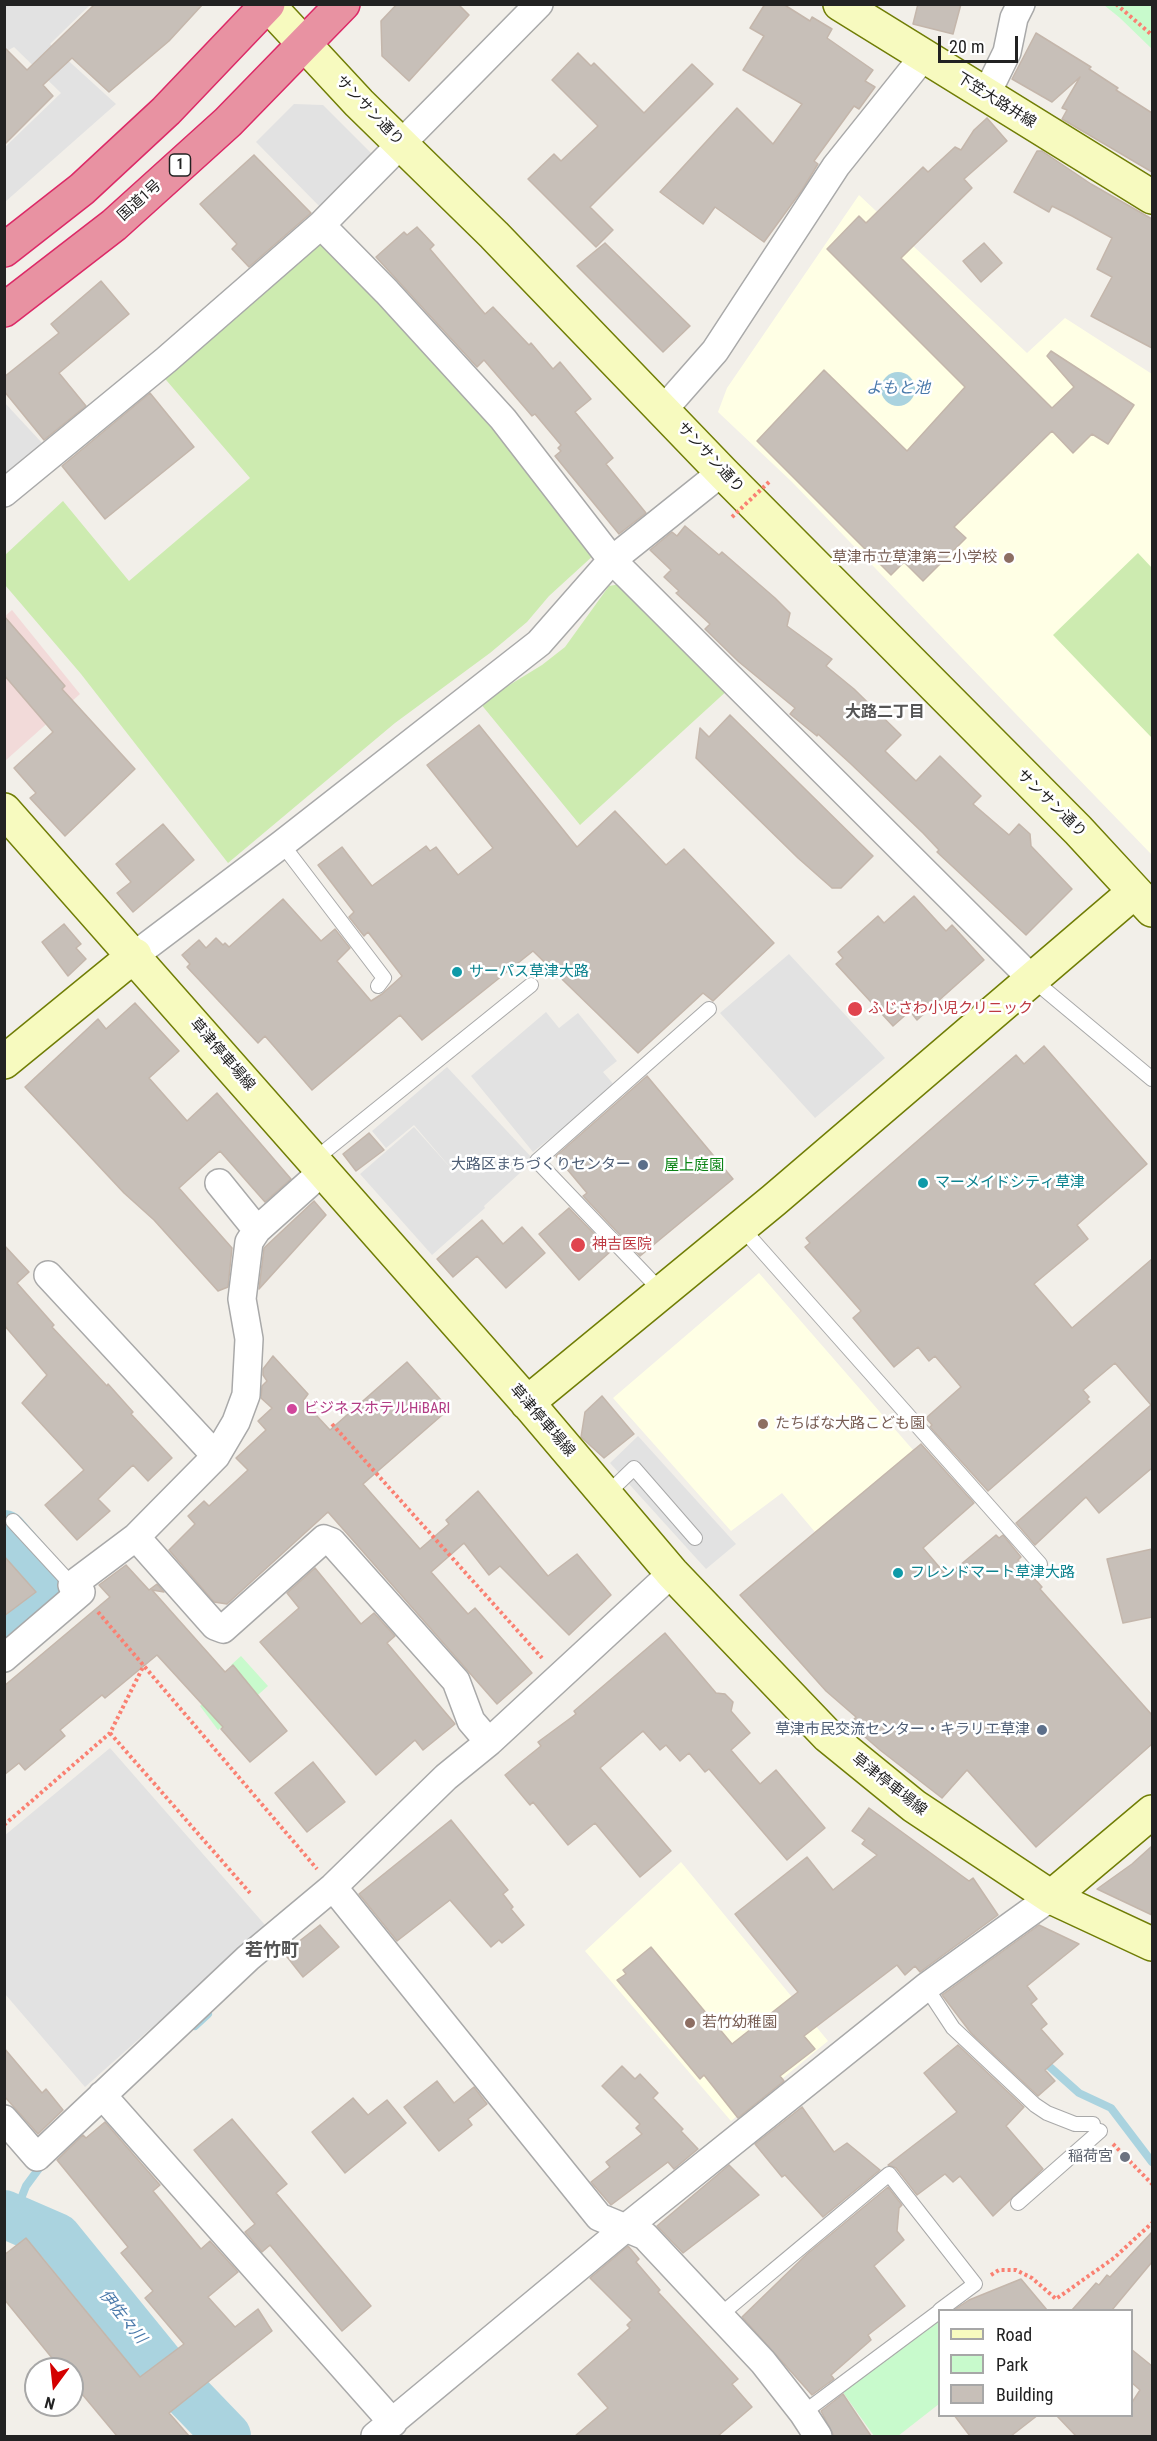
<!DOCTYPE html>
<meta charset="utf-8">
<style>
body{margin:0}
#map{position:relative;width:1157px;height:2441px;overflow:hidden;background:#f2efe9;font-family:"Roboto Condensed",sans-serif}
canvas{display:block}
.frame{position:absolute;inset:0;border:6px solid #222;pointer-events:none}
.legend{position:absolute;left:938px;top:2309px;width:195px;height:108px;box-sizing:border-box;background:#fff;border:2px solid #a7a7a7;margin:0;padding:8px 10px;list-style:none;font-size:18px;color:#222}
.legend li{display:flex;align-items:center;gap:12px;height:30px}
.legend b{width:30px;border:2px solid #a7a7a7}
.north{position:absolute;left:24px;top:2357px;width:60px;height:60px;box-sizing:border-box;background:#fff;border:2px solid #a7a7a7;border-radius:50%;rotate:195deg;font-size:16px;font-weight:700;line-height:24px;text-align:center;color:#222}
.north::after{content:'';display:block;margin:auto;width:21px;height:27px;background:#d40000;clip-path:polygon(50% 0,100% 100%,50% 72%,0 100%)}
.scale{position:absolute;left:938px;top:36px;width:80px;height:27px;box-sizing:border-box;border:3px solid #222;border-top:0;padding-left:8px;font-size:18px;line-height:21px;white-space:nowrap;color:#222;-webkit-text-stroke:4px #fff;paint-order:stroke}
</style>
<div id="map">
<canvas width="1157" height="2441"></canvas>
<div class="frame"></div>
<ul class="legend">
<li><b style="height:8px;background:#f7fabf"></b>Road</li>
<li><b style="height:16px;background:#c8facc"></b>Park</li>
<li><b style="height:16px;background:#c7bfb8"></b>Building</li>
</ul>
<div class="north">N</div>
<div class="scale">20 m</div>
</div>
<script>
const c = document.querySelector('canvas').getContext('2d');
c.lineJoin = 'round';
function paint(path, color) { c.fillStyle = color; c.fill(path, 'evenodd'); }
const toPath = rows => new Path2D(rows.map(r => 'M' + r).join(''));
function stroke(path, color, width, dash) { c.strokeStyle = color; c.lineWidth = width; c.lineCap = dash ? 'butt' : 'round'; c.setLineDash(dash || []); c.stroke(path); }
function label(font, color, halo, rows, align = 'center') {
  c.font = font + ' "Roboto Condensed","Noto Sans JP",sans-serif'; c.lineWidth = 5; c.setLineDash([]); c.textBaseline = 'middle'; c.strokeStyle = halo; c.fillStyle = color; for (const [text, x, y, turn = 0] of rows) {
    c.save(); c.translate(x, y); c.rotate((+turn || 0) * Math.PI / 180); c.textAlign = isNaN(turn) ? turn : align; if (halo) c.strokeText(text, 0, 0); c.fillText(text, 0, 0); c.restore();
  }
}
const commercial = toPath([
 [12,610,80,694,5,761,4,617]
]);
const education = toPath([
 [859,195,1027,353,1065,318,1152,374,1152,855,792,482,718,412,727,388],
 [759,1273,913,1450,815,1532,782,1493,731,1531,613,1398],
 [681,1862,828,2041,731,2121,585,1951]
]);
const grass = toPath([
 [322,239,478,409,595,554,549,596,527,622,490,653,395,723,228,863,81,674,5,585,5,555,63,501,129,581,250,478,161,374],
 [1138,553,1152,568,1152,738,1053,635],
 [626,583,730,688,580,825,480,703,542,665,565,647,609,586]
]);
const park = toPath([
 [1104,5,1152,5,1152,49,1120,18],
 [241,1656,268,1686,218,1730,200,1706,238,1673,231,1665],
 [939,2319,939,2404,898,2436,874,2436,842,2391]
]);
const parking = toPath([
 [5,5,90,5,50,44,116,104,5,202,4,148,61,93,14,47,5,52],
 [294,104,323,105,377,159,324,211,256,142],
 [4,402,43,444,4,476],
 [789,954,885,1058,815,1118,720,1013],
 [546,1012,559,1028,578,1013,617,1061,603,1072,615,1086,533,1152,471,1076],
 [447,1067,534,1160,484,1206,485,1208,432,1255,360,1174,414,1127,455,1173,414,1125,386,1148,372,1131],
 [638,1436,736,1544,706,1569,610,1463],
 [110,1748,266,1926,85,2087,5,1994,4,1836]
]);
const water = toPath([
 '881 389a17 17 0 1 1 34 0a17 17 0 1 1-34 0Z'
]);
const stream = toPath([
 [195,2026,208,2014],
 [1041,2059,1079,2093,1111,2108,1152,2162],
 [13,2219,26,2186,43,2163]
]);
const river = toPath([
 [4,1534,59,1597,12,1636],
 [4,2214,57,2237,175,2382,227,2436]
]);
const building = toPath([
 [95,4,203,4,169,41,109,92,72,58,43,85,53,96,4,145,4,47,27,70,95,4],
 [397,4,458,4,469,15,409,81,382,56,381,21,397,4],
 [765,4,783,4,810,21,812,17,832,29,827,38,873,70,865,81,875,87,859,109,854,106,814,161,818,164,802,190,764,242,715,207,703,224,660,192,737,108,773,144,802,104,743,70,764,36,750,28,765,4],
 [918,4,961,4,953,34,913,24,918,4],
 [1036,33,1091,67,1089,69,1118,88,1116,90,1152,113,1152,172,1062,119,1067,110,1062,108,1080,77,1052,102,1012,79,1036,33],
 [578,53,591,66,594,63,644,113,692,64,713,84,590,207,613,230,596,247,528,179,554,154,561,161,598,126,552,80,578,53],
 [987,118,1007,141,964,179,972,188,901,258,1052,408,1074,387,1047,356,1051,351,1134,405,1108,444,1092,434,1073,453,1052,431,954,527,966,538,923,581,904,562,891,575,757,441,824,370,907,451,965,387,827,249,859,216,866,223,923,167,928,172,955,147,961,150,974,130,987,118],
 [1037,151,1042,151,1091,184,1152,219,1152,348,1091,316,1112,277,1097,269,1112,238,1072,216,1052,206,1049,212,1014,192,1037,151],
 [254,155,311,213,249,267,232,249,237,244,200,204,254,155],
 [417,227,434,245,430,249,485,314,493,307,529,345,531,343,553,369,560,362,591,399,575,412,613,458,606,464,646,513,619,534,555,456,561,451,558,448,561,445,535,414,532,416,484,360,477,367,376,257,404,232,407,235,417,227],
 [605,243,690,326,663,352,577,266,605,243],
 [984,243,1002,263,981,282,963,261,984,243],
 [101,281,129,314,59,373,86,406,44,440,4,391,4,377,59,333,51,324,101,281],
 [150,393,194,447,105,519,62,466,150,393],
 [685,526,719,555,722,552,775,598,790,613,787,626,832,659,826,666,854,689,901,735,885,751,916,781,940,756,981,796,973,804,1009,835,1019,824,1030,834,1031,846,1072,889,1026,935,937,852,939,850,923,833,851,764,818,734,817,736,790,714,795,708,739,662,705,629,710,624,676,593,679,591,664,577,671,570,650,550,672,532,677,536,685,526],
 [4,616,65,686,62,689,135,769,65,836,30,798,36,793,14,768,53,732,4,675,4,616],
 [730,715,873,856,841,888,832,888,798,858,696,758,700,728,709,737,730,715],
 [479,725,577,847,615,811,666,865,684,849,774,943,713,1001,703,993,638,1053,533,951,422,1040,400,1015,312,1090,265,1036,258,1043,187,967,190,964,182,955,199,940,206,948,216,938,223,945,225,943,229,947,283,899,321,941,335,929,350,948,337,961,371,1001,382,994,402,976,368,932,364,936,349,917,354,912,318,865,342,847,372,886,426,846,430,851,436,847,458,875,493,848,427,765,479,725],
 [163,824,194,860,133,912,117,893,131,882,116,864,163,824],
 [914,896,946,931,952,925,984,960,917,1020,910,1011,893,1026,836,964,843,958,838,952,878,916,884,923,914,896],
 [64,924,81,944,76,948,86,959,68,976,42,942,64,924],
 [135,1003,179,1051,149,1078,187,1121,217,1093,291,1179,265,1202,220,1151,179,1188,232,1248,228,1287,218,1291,154,1220,124,1193,25,1087,98,1019,106,1029,135,1003],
 [1044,1046,1147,1164,1077,1225,1088,1239,1034,1284,1072,1328,1152,1259,1152,1468,1099,1513,1086,1497,1035,1545,1016,1523,1151,1405,1115,1363,1083,1390,1089,1397,1087,1399,1090,1402,988,1491,930,1427,932,1425,926,1418,961,1387,935,1356,929,1361,918,1347,894,1367,853,1318,861,1311,805,1247,810,1243,806,1238,1016,1055,1024,1064,1044,1046],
 [647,1076,733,1179,640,1256,583,1196,587,1193,556,1156,647,1076],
 [369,1133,384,1150,356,1171,343,1154,369,1133],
 [314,1201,326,1215,259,1289,264,1248,314,1201],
 [569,1208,611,1251,579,1280,539,1234,569,1208],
 [482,1220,503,1244,522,1227,545,1253,506,1288,477,1256,453,1277,437,1259,482,1220],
 [4,1245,29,1272,17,1283,54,1325,52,1327,107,1386,108,1384,133,1412,131,1414,172,1458,148,1481,133,1465,98,1499,110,1511,77,1540,45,1505,84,1470,22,1403,47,1375,4,1325,4,1245],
 [273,1356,308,1394,303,1401,330,1430,407,1362,449,1409,363,1484,420,1549,449,1524,446,1520,478,1491,548,1576,577,1554,611,1595,569,1635,500,1566,489,1575,464,1543,431,1572,468,1614,475,1608,532,1673,497,1704,328,1512,227,1604,214,1602,169,1550,195,1524,188,1516,204,1501,209,1506,248,1470,236,1458,266,1430,258,1421,272,1408,261,1398,262,1386,267,1381,263,1375,263,1369,273,1356],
 [602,1396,634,1434,604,1458,581,1437,585,1412,602,1396],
 [921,1444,974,1503,923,1548,947,1576,996,1535,999,1538,1003,1535,1021,1557,1018,1560,1042,1587,1040,1589,1152,1715,1152,1744,1036,1847,967,1770,942,1798,880,1750,850,1724,856,1717,826,1691,740,1595,921,1444],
 [1152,1549,1152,1617,1123,1623,1107,1559,1152,1549],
 [4,1556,36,1592,4,1616,4,1556],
 [126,1565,149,1590,157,1584,164,1592,152,1590,225,1672,233,1665,287,1731,250,1762,221,1729,223,1727,157,1655,105,1698,102,1695,60,1730,65,1736,25,1770,19,1763,4,1775,4,1686,110,1597,99,1585,126,1565],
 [315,1568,361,1624,374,1613,395,1636,387,1643,455,1724,423,1750,415,1740,376,1775,260,1642,299,1608,287,1593,315,1568],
 [665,1633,716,1693,725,1694,733,1702,731,1711,750,1733,731,1750,760,1784,776,1770,825,1828,787,1860,709,1769,705,1772,689,1753,680,1761,666,1745,660,1750,643,1731,600,1768,671,1851,640,1877,595,1823,568,1845,533,1802,530,1805,505,1775,541,1746,538,1742,576,1714,574,1711,665,1633],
 [313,1762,345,1802,307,1832,275,1793,313,1762],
 [869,1808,969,1881,973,1878,998,1915,920,1972,915,1966,905,1975,897,1965,804,2036,815,2049,780,2076,784,2081,738,2118,704,2075,700,2079,617,1980,626,1974,623,1970,651,1947,732,2044,798,1992,735,1914,807,1857,833,1890,877,1855,862,1844,865,1840,852,1831,869,1808],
 [451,1820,508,1890,503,1894,513,1907,511,1909,524,1925,502,1943,499,1940,491,1947,450,1900,397,1941,359,1894,451,1820],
 [1152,1846,1152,1915,1097,1889,1132,1864,1152,1846],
 [320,1925,339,1947,303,1977,284,1953,320,1925],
 [1039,1925,1079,1944,1027,1986,1037,1999,1031,2004,1047,2024,1041,2029,1063,2054,1045,2070,1055,2081,1038,2096,971,2033,942,1995,1039,1925],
 [958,2045,1024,2107,1006,2126,1043,2169,993,2216,960,2176,953,2182,945,2174,917,2195,896,2168,888,2165,957,2112,924,2073,958,2045],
 [4,2048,42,2093,46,2089,63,2110,38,2134,4,2096,4,2048],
 [622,2066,635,2079,640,2074,658,2093,653,2098,683,2129,681,2131,698,2149,674,2169,668,2162,611,2205,591,2182,610,2167,606,2162,642,2134,636,2128,640,2124,602,2086,622,2066],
 [437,2081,454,2103,474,2087,487,2104,468,2119,472,2125,439,2151,404,2107,437,2081],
 [353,2098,368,2115,387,2100,406,2123,345,2173,312,2132,353,2098],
 [802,2107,834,2152,847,2143,880,2170,823,2217,785,2175,782,2177,755,2144,802,2107],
 [232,2119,287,2184,276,2193,371,2306,342,2331,270,2245,262,2252,245,2232,255,2224,194,2150,232,2119],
 [105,2122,160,2185,153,2191,201,2249,210,2241,238,2272,208,2297,235,2327,258,2309,272,2331,169,2413,189,2436,117,2436,72,2382,72,2369,61,2369,4,2299,4,2255,26,2238,140,2377,184,2344,145,2298,153,2291,121,2253,128,2247,57,2160,83,2135,86,2138,105,2122],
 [729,2165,759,2195,683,2253,657,2226,729,2165],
 [888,2187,902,2205,899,2208,897,2231,904,2240,874,2266,905,2306,868,2335,871,2340,831,2375,834,2379,812,2395,742,2317,807,2254,888,2187],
 [1152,2232,1152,2262,1112,2310,1072,2310,1096,2283,1099,2285,1107,2275,1110,2277,1152,2232],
 [628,2246,639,2259,636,2262,660,2290,658,2292,738,2379,732,2384,752,2407,718,2436,575,2436,608,2408,578,2374,630,2328,627,2325,632,2320,590,2278,628,2246],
 [1021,2279,1047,2310,954,2310,969,2300,1021,2279],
 [1131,2349,1152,2366,1152,2436,1076,2436,1056,2415,1131,2415,1131,2404,1140,2390,1131,2382,1131,2349],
 [843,2394,871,2436,834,2436,821,2411,843,2394],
 [954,2415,1038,2415,1011,2436,970,2436,954,2415]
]);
const path = toPath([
 [1116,4,1152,35],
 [332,1424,542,1658],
 [98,1612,317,1869],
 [110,1733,250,1893],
 [4,1825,110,1733,144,1665],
 [1113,2144,1152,2184],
 [991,2275,999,2270,1016,2270,1032,2278,1056,2299,1114,2258,1152,2223]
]);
const lane = toPath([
 [282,844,384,978,378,986],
 [1032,979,1152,1079],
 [314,1160,531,985],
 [741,1227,1040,1564],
 [662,1292,537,1161,709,1009],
 [606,1495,634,1468,695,1538],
 [13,1521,72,1585],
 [926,1987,953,2028,1035,2105,1047,2113,1075,2124,1093,2124],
 [1018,2203,1100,2131],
 [720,2315,889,2174,975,2284,940,2310],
 [803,2413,940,2311]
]);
const street = toPath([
 [986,95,1007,52,1014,18,1021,4],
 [321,225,387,292,503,419,612,560,1032,979],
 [664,409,715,351,836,166,924,56],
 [4,493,166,360,321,225,539,4],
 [135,955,282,844,539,643,612,560,722,472],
 [219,1183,257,1230],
 [48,1275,216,1456],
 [136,1537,215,1626,223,1629,324,1539,332,1542,456,1681,471,1721,489,1742],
 [4,1658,81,1592,72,1585,136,1537,216,1456,236,1422,246,1395,249,1339,242,1299,249,1242,257,1230,323,1171],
 [333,1887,599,2217,645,2236,763,2362,803,2413,818,2436],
 [102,2095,393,2423],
 [4,2119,37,2157,248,1958,333,1887,446,1777,489,1742,672,1573],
 [375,2436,628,2226,926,1987,1051,1897]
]);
const secondary = toPath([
 [840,4,1152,197],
 [268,5,359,103,494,235,722,472,1078,830,1152,910],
 [4,810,532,1408,672,1573,828,1736,914,1806,1051,1897,1152,1944],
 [4,1062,135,955],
 [527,1403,774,1200,1134,892],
 [1051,1897,1152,1812]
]);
const highway = toPath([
 [4,250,82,189,166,111,268,4],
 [4,310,114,225,228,122,343,4]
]);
const pathBridge = toPath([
 [732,517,770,481]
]);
const markers = [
 [1009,558,6,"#8d6e63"],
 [457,972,6,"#0f9aa8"],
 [855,1009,8,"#e0444e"],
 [643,1165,6,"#5c6f8a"],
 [923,1183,6,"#0f9aa8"],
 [578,1245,8,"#e0444e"],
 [292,1409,6,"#d1479c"],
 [763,1424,6,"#8d6e63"],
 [898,1573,6,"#0f9aa8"],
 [1042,1730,6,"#5c6f8a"],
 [690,2023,6,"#8d6e63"],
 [1125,2157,6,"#6b7280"]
];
const shields = [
 [180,165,21]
];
const shieldNames = [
 ["1",180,165]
];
const streetNames = [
 ["下笠大路井線",996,101,32],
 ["サンサン通り",369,111,46],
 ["国道1号",140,201,-42],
 ["サンサン通り",710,458,47],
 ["サンサン通り",1051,804,44],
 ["草津停車場線",222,1055,49],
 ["草津停車場線",542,1421,49],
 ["草津停車場線",889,1785,38]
];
const educationNames = [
 ["草津市立草津第二小学校",997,558,"right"],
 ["たちばな大路こども園",775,1424],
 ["若竹幼稚園",702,2023]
];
const cultureNames = [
 ["サーパス草津大路",469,972],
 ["マーメイドシティ草津",935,1183],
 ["フレンドマート草津大路",910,1573]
];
const healthNames = [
 ["ふじさわ小児クリニック",868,1009],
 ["神吉医院",592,1245]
];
const serviceNames = [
 ["大路区まちづくりセンター",631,1165],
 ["草津市民交流センター・キラリエ草津",1030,1730]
];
const parkNames = [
 ["屋上庭園",694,1166]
];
const hotelNames = [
 ["ビジネスホテルHiBARI",304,1409]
];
const worshipNames = [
 ["稲荷宮",1113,2157]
];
const waterNames = [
 ["よもと池",898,389],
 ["伊佐々川",122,2317,51]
];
const neighbourhoodNames = [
 ["大路二丁目",885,713]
];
const quarterNames = [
 ["若竹町",272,1951]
];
paint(commercial, '#f2dad9');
paint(education, '#ffffe5');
paint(grass, '#cdebb0');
paint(park, '#c8facc');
paint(parking, '#e2e2e2');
paint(water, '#aad3df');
stroke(stream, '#aad3df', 8);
stroke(river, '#aad3df', 48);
paint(building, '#c7bfb8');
stroke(building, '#c4b6ab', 1.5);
stroke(lane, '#a9a9a9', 16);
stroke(street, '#a9a9a9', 30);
stroke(secondary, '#707d05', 36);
stroke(highway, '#dc2a67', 36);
stroke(path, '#fa8072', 4, [3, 3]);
stroke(lane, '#fff', 14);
stroke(street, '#fff', 27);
stroke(secondary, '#f7fabf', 33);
stroke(highway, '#e892a2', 33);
stroke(pathBridge, '#fa8072', 4, [3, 3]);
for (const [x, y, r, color] of markers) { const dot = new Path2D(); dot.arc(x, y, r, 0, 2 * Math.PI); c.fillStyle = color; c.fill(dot); stroke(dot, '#fff', 2); }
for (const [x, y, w] of shields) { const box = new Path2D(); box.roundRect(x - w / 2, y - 11, w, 22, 4.5); c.fillStyle = '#fff'; c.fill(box); stroke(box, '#222', 1.5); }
label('bold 14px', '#222', null, shieldNames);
label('15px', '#222', '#fff', streetNames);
label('15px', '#785e54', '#fff', educationNames, 'left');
label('15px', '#0d838f', '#fff', cultureNames, 'left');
label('15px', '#be3a42', '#fff', healthNames, 'left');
label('15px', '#4e5e75', '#fff', serviceNames, 'right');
label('15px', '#0c8416', '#fff', parkNames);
label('15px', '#b23c85', '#fff', hotelNames, 'left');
label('15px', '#5b616d', '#fff', worshipNames, 'right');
label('italic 16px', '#4a7aab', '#fff', waterNames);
label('bold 16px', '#555', '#fff', neighbourhoodNames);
label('bold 18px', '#555', '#fff', quarterNames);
</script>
